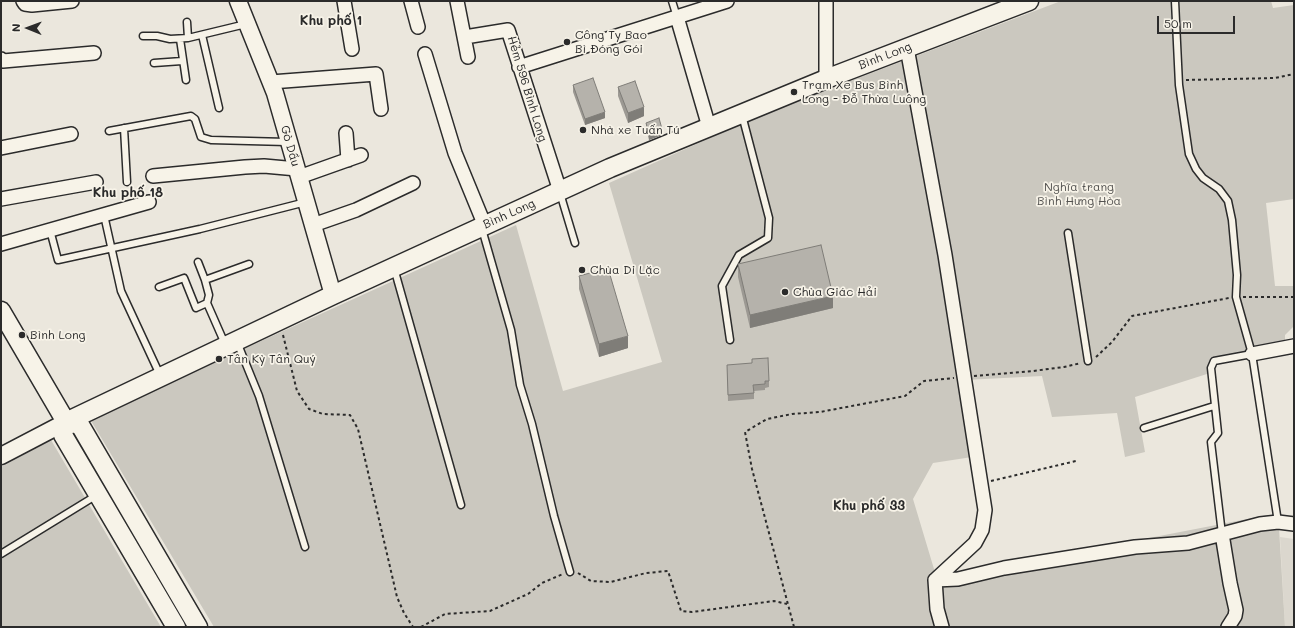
<!DOCTYPE html>
<meta charset="utf-8">
<style>
body{margin:0}
#map{position:relative;width:1295px;height:628px;overflow:hidden;background:#ebe7dd;font-family:Mali,sans-serif}
canvas{display:block}
.frame{position:absolute;inset:0;border:2px solid #2b2b2b;pointer-events:none}
.north{position:absolute;left:8px;top:8px;width:40px;height:40px;-webkit-text-stroke:3px #f7f3e8;paint-order:stroke;rotate:271deg;font-size:11px;font-weight:700;line-height:16px;text-align:center;color:#2b2b2b}
.north::after{content:'';display:block;margin:auto;width:14px;height:18px;background:#2b2b2b;clip-path:polygon(50% 0,100% 100%,50% 72%,0 100%)}
.scale{position:absolute;left:1157px;top:16px;width:78px;height:18px;box-sizing:border-box;border:2px solid #2b2b2b;border-top:0;padding-left:5px;font-size:12px;line-height:14px;white-space:nowrap;color:#2b2b2b;-webkit-text-stroke:3px #f7f3e8;paint-order:stroke}
</style>
<div id="map">
<canvas width="1295" height="628"></canvas>
<div class="frame"></div>
<div class="north">N</div>
<div class="scale">50 m</div>
</div>
<script>
const c = document.querySelector('canvas').getContext('2d');
c.lineJoin = 'round';
function paint(path, color) { c.fillStyle = color; c.fill(path, 'evenodd'); }
const toPath = rows => new Path2D(rows.map(r => 'M' + r).join(''));
function stroke(path, color, width, dash) { c.strokeStyle = color; c.lineWidth = width; c.lineCap = dash ? 'butt' : 'round'; c.setLineDash(dash || []); c.stroke(path); }
function label(font, color, halo, rows, align = 'center') {
  c.font = font + ' Mali,sans-serif'; c.lineWidth = 3.5; c.setLineDash([]); c.textBaseline = 'middle'; c.strokeStyle = halo; c.fillStyle = color; for (const [text, x, y, turn = 0] of rows) {
    c.save(); c.translate(x, y); c.rotate((+turn || 0) * Math.PI / 180); c.textAlign = isNaN(turn) ? turn : align; if (halo) c.strokeText(text, 0, 0); c.fillText(text, 0, 0); c.restore();
  }
}
const built = toPath([
 [1280,537,1294,539,1294,627,1285,627]
]);
const green = toPath([
 [1061,1,1271,1,1273,8,1294,5,1294,199,1266,203,1275,286,1294,286,1294,326,1285,335,1285,346,1216,362,1210,373,1135,397,1145,452,1125,457,1117,413,1052,417,1042,376,965,380,972,457,933,463,913,499,937,579,1268,515,1279,528,1285,627,214,627,90,419,516,225,563,391,662,362,609,183,766,113],
 [51,440,161,627,1,627,1,467]
]);
const path = toPath([
 [1186,80,1275,78,1294,74],
 [1243,297,1294,297],
 [283,335,297,391,309,409,323,414,350,415,358,429,397,597,404,613,413,627],
 [1096,357,1112,342,1132,316,1229,298],
 [974,376,1033,371,1064,367,1081,363],
 [991,481,1076,461],
 [578,573,591,581,611,582,646,573,668,571,681,611,692,612,774,601,787,604],
 [421,627,445,614,490,611,528,594,542,583,563,574],
 [794,627,752,469,745,432,767,419,792,414,820,412,905,396,924,381,954,378]
]);
const service = toPath([
 [672,1,677,17],
 [1175,1,1179,85,1189,154,1196,169,1203,178,1219,189,1228,201,1232,220,1237,275,1236,297,1252,354,1278,522],
 [187,22,188,38],
 [202,35,219,108],
 [143,36,157,36,170,39,188,38,246,24],
 [180,39,186,80],
 [154,63,182,61],
 [124,128,127,182],
 [109,131,191,116,195,119,201,137,211,140,287,142],
 [560,193,575,243],
 [104,215,121,291,160,375],
 [482,229,511,330,520,385,532,424,554,516,570,572],
 [50,230,58,260,200,229,306,202],
 [1068,233,1088,361],
 [198,262,205,280],
 [394,268,461,505],
 [159,287,184,278,196,308,207,303],
 [730,340,722,286,739,255,768,238,769,218,742,115],
 [237,342,259,396,305,547],
 [225,344,207,303,209,295,205,280,249,264],
 [1144,428,1214,406],
 [1222,534,1211,442,1218,433,1211,368,1214,361,1252,354],
 [1,554,97,495]
]);
const minor = toPath([
 [23,1,25,4,32,5,72,1],
 [344,1,352,49],
 [411,1,418,27],
 [457,1,468,57],
 [826,1,826,79],
 [677,17,709,127],
 [465,37,508,30,560,191],
 [907,48,945,255,985,510,982,530,975,543,935,580,937,609,942,627],
 [425,54,455,153,485,226],
 [1,59,3,61,94,53],
 [519,67,727,1],
 [271,82,376,74,381,109],
 [346,133,348,160],
 [1,148,71,134],
 [153,176,245,167,264,166,297,169],
 [299,177,361,155],
 [1,199,96,182],
 [313,225,356,210,413,183],
 [1,244,149,202],
 [1252,354,1294,346],
 [1222,534,1230,583,1236,610,1235,616,1228,627],
 [935,580,958,579,1004,568,1135,547,1188,543,1260,524,1278,522,1294,524]
]);
const tertiary = toPath([
 [238,1,275,93,333,295],
 [1,456,66,422]
]);
const secondary = toPath([
 [1,311,66,422,63,435,176,627],
 [66,422,333,295,610,168,826,79,1029,1],
 [66,422,80,425,198,627]
]);
const wall = toPath([
 [573,85,605,118,585,125,573,92],
 [618,87,644,116,628,123,618,96],
 [646,123,662,135,649,140,646,129],
 [738,264,833,308,750,328,738,277],
 [579,276,628,348,599,357,579,289],
 [727,365,769,381,769,387,765,388,765,390,754,391,754,399,728,401]
]);
const shadedWall = toPath([
 [644,107,644,116,628,123,628,113],
 [605,112,605,118,585,125,585,119],
 [662,129,662,135,649,140,649,134],
 [833,296,833,308,750,328,750,315],
 [628,336,628,348,599,357,599,344]
]);
const building = toPath([
 [593,78,605,112,585,119,573,85,593,78],
 [635,81,644,107,628,113,618,87,635,81],
 [659,118,662,129,649,134,646,123,659,118],
 [821,245,833,296,750,315,738,264,821,245],
 [608,268,628,336,599,344,579,276,608,268],
 [768,358,769,381,765,381,765,384,753,385,754,393,728,395,727,365,752,363,752,359,768,358]
]);
const markers = [
 [567,42,4,"#2b2b2b"],
 [794,92,4,"#2b2b2b"],
 [583,130,4,"#2b2b2b"],
 [582,270,4,"#2b2b2b"],
 [785,292,4,"#2b2b2b"],
 [22,335,4,"#2b2b2b"],
 [219,359,4,"#2b2b2b"]
];
const poiNames = [
 ["Công Ty Bao",575,35],
 ["Bì Đóng Gói",575,49],
 ["Trạm Xe Bus Bình",802,85],
 ["Long - Đỗ Thừa Luông",802,99],
 ["Nhà xe Tuấn Tú",591,130],
 ["Chùa Di Lặc",590,270],
 ["Chùa Giác Hải",793,292],
 ["Bình Long",30,335],
 ["Tân Kỳ Tân Quý",227,359]
];
const streetNames = [
 ["Bình Long",885,56,-21],
 ["Hẻm 596 Bình Long",527,89,73],
 ["Gò Dầu",290,146,74],
 ["Bình Long",509,214,-24]
];
const parkNames = [
 ["Nghĩa trang",1079,187],
 ["Bình Hưng Hòa",1079,201]
];
const neighbourhoodNames = [
 ["Khu phố 1",331,21],
 ["Khu phố 18",128,193],
 ["Khu phố 33",869,506]
];
paint(built, '#dbd7ce');
paint(green, '#cbc8bf');
stroke(service, '#2b2b2b', 9);
stroke(minor, '#2b2b2b', 16);
stroke(tertiary, '#2b2b2b', 19);
stroke(secondary, '#2b2b2b', 21);
stroke(path, '#2b2b2b', 2, [3, 3]);
stroke(service, '#f7f3e8', 6);
stroke(minor, '#f7f3e8', 13);
stroke(tertiary, '#f7f3e8', 16);
stroke(secondary, '#f7f3e8', 18);
paint(wall, '#9c9993');
paint(shadedWall, '#7f7d78');
paint(building, '#b5b2ab');
stroke(building, '#7f7d78', 1);
for (const [x, y, r, color] of markers) { const dot = new Path2D(); dot.arc(x, y, r, 0, 2 * Math.PI); c.fillStyle = color; c.fill(dot); stroke(dot, '#f7f3e8', 1.5); }
label('12px', '#2b2b2b', '#f7f3e8', poiNames, 'left');
label('12px', '#2b2b2b', '#f7f3e8', streetNames);
label('12px', '#535250', '#f7f3e8', parkNames);
label('bold 13px', '#2b2b2b', '#f7f3e8', neighbourhoodNames);
</script>
